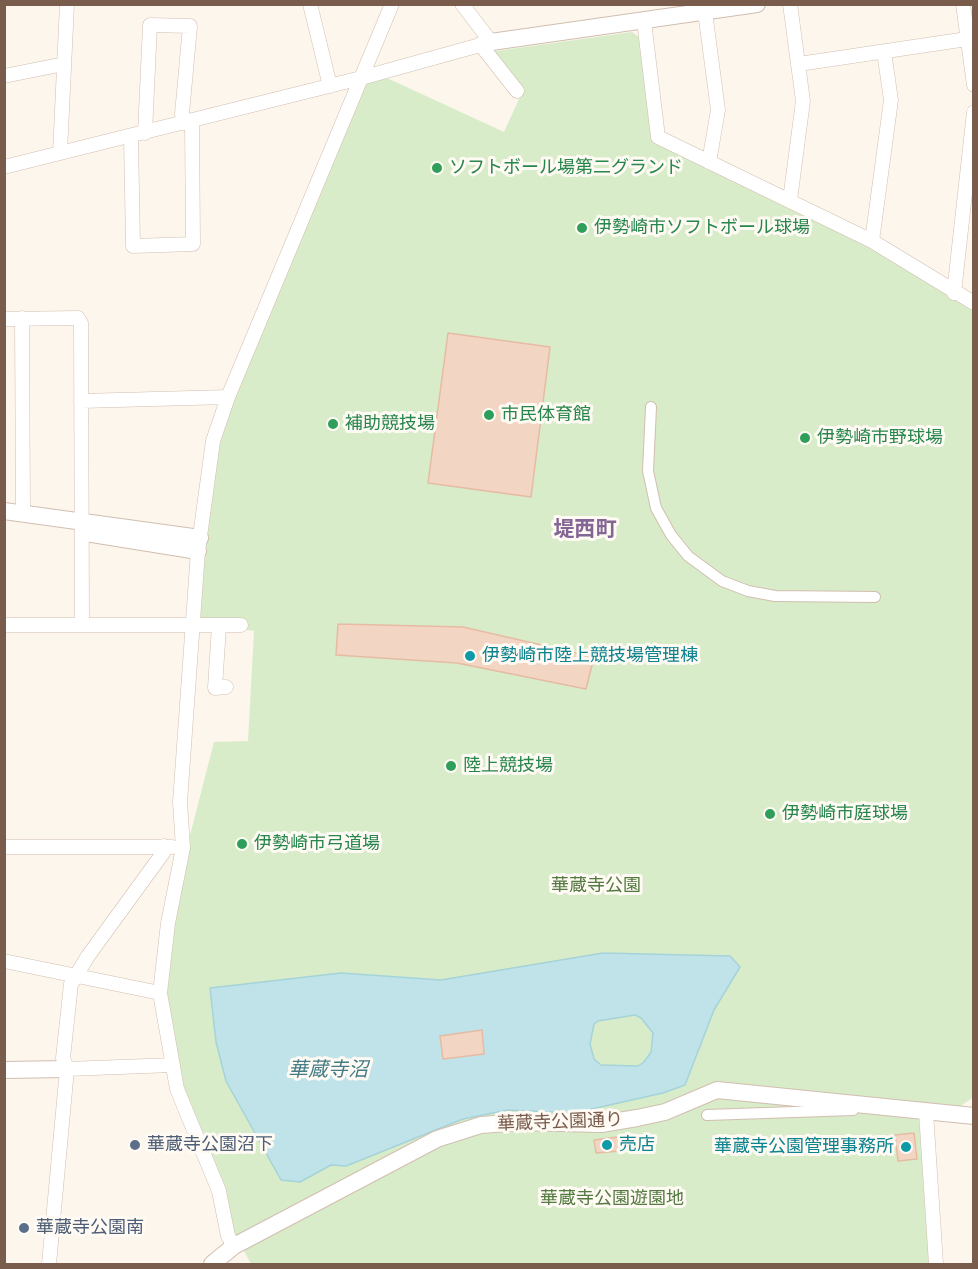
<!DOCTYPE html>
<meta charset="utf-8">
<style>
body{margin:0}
#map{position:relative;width:978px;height:1269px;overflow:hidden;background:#fdf6ec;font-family:Raleway,sans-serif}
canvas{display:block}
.frame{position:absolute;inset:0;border:6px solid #7a5c4d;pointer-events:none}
</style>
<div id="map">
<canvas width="978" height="1269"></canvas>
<div class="frame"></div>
</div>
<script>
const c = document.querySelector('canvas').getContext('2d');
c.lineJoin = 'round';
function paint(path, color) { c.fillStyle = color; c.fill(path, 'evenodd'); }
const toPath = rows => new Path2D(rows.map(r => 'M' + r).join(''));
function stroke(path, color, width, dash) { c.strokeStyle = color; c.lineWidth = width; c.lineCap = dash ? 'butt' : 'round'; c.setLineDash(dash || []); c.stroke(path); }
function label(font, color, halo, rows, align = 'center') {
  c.font = font + ' Raleway,"Noto Sans JP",sans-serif'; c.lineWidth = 6; c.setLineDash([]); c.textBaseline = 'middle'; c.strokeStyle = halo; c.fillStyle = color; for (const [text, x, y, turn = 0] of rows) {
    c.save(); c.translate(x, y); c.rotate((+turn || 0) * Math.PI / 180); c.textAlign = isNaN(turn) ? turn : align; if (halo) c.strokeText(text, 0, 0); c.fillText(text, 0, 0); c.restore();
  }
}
const green = toPath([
 [632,32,639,37,654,142,839,228,928,283,973,307,974,1097,959,1107,918,1104,930,1264,251,1264,233,1230,227,1194,185,1096,164,984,187,847,214,742,248,741,254,631,198,623,206,529,219,434,360,84,387,78,504,132,523,90,494,55,496,51]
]);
const water = toPath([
 [603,953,730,956,740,967,714,1010,685,1085,663,1093,574,1113,508,1110,463,1119,346,1166,331,1165,300,1182,281,1180,226,1081,216,1042,210,988,341,973,441,980,603,953],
 [635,1015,641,1018,653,1033,651,1052,644,1062,638,1066,601,1065,594,1059,590,1044,594,1024,598,1021,635,1015]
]);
const building = toPath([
 [448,333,550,347,531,497,428,483,448,333],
 [338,624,463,627,594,657,586,689,457,663,336,655,338,624],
 [482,1030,484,1054,443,1059,440,1036,482,1030],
 [914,1133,917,1159,898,1161,895,1135,914,1133],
 [618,1137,620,1151,596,1153,594,1140,618,1137]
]);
const pedestrian = toPath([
 [651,407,648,471,656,508,671,535,688,556,722,581,748,591,775,596,875,597],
 [707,1115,853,1110]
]);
const minor = toPath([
 [310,4,330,86],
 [963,4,974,85],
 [705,12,718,110,709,162],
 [644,21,658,137,872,241,974,303],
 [480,44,517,91],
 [799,64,967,39],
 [4,76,64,64],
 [145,133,150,25,190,26,182,114,184,123],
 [131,137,133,246,193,244,192,121],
 [60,153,67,4],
 [4,167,361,78,491,42,462,4],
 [790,200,803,101,790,4],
 [872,241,891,100,884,52],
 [954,293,974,112],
 [22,318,23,513],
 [4,319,78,318,81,323,82,625],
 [81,401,228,397],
 [4,625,241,625],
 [219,626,215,688,226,687],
 [4,847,172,847],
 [4,961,160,993],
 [67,1069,173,1065],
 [926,1112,936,1264],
 [234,1246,228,1236,219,1191,177,1089,160,993,168,923,183,848,180,802,198,551,213,441,228,397,392,4],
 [49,1264,67,1069,63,1058,71,984,88,956,163,853,164,846]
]);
const tertiary = toPath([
 [491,42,757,4],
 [4,511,200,538],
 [86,533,198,551],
 [4,1070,67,1069],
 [212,1264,234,1246,437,1139,481,1125,520,1122,601,1124,637,1118,665,1112,717,1090,974,1116]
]);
const markers = [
 [437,168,6,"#2e9e5b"],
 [582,228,6,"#2e9e5b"],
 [489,415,6,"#2e9e5b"],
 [333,424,6,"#2e9e5b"],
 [805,438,6,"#2e9e5b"],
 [470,656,6,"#0f9aa8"],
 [451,766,6,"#2e9e5b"],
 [770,814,6,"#2e9e5b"],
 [242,844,6,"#2e9e5b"],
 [135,1145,6,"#5c6f8a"],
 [607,1145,6,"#0f9aa8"],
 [906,1147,6,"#0f9aa8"],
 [24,1228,6,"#5c6f8a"]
];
const leisureNames = [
 ["ソフトボール場第二グランド",449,168],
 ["伊勢崎市ソフトボール球場",594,228],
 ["市民体育館",501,415],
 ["補助競技場",345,424],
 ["伊勢崎市野球場",817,438],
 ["陸上競技場",463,766],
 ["伊勢崎市庭球場",782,814],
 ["伊勢崎市弓道場",254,844]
];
const cultureNames = [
 ["伊勢崎市陸上競技場管理棟",482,656],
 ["売店",619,1145],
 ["華蔵寺公園管理事務所",894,1147,"right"]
];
const parkNames = [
 ["華蔵寺公園",596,886],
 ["華蔵寺公園遊園地",612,1199]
];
const streetNames = [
 ["華蔵寺公園通り",560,1122,-2]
];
const serviceNames = [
 ["華蔵寺公園沼下",147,1145],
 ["華蔵寺公園南",36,1228]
];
const waterNames = [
 ["華蔵寺沼",328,1070]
];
const quarterNames = [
 ["堤西町",585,530]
];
paint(green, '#d8ecc9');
paint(water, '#bfe3e8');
stroke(water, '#a5d3da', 1.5);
paint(building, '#f3d5c3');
stroke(building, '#e6bba3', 1.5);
stroke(pedestrian, '#d1beb0', 12);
stroke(minor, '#d1beb0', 15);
stroke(tertiary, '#d1beb0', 18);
stroke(pedestrian, '#fff', 10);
stroke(minor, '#fff', 14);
stroke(tertiary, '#fff', 16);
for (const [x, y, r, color] of markers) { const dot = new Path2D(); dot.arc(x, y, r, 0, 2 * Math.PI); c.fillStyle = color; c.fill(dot); stroke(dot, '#fffaf3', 2); }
label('18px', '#27864d', '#fffaf3', leisureNames, 'left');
label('18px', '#0d838f', '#fffaf3', cultureNames, 'left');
label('18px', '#537a41', '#fffaf3', parkNames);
label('18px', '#7a5c4d', '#fffaf3', streetNames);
label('18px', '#4e5e75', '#fffaf3', serviceNames, 'left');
label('italic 20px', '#437c86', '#fffaf3', waterNames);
label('bold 21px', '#846695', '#fffaf3', quarterNames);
</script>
